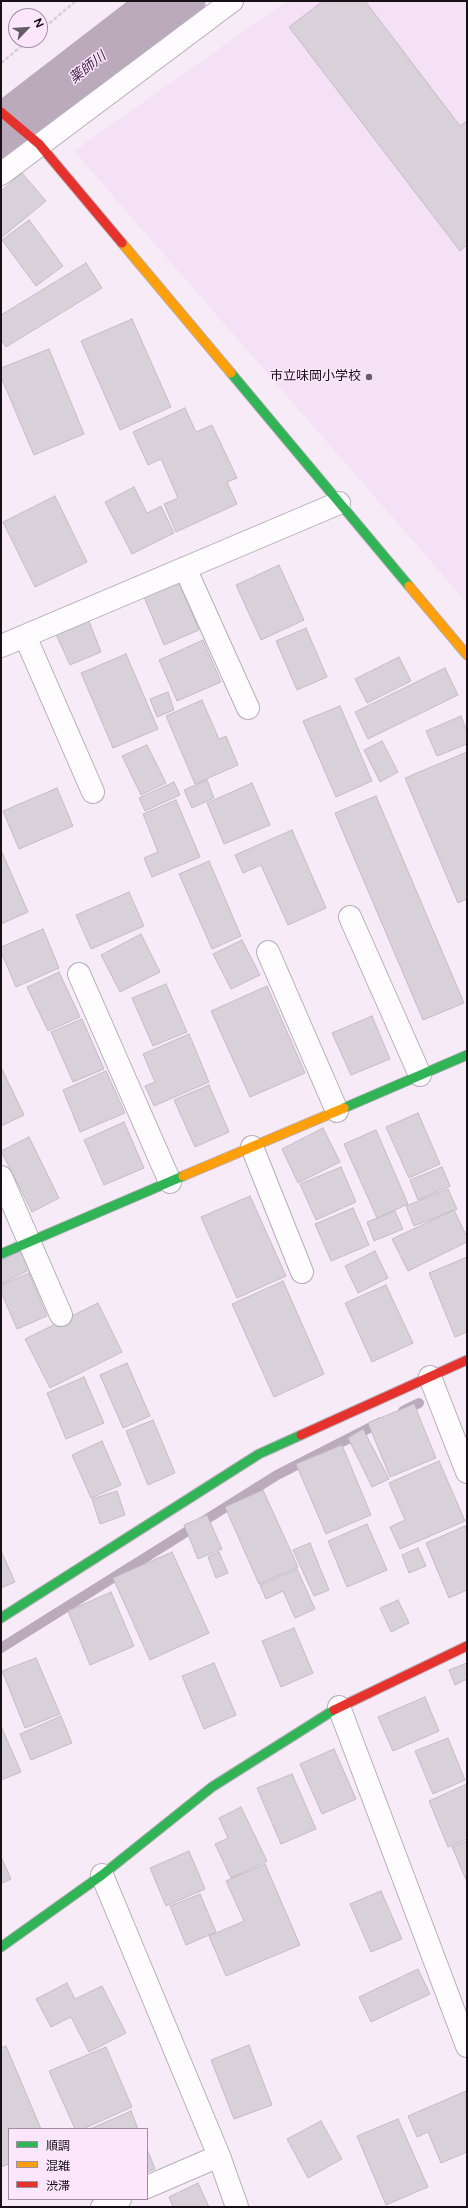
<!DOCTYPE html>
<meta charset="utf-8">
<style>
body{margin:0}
#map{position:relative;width:468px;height:2208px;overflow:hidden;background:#f6ebf7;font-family:"Varela Round","Noto Sans JP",sans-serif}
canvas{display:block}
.frame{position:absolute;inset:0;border:2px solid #171017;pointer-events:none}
.legend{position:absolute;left:8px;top:2128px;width:140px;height:72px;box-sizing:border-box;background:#fbe6fc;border:1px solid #a090a0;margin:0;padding:5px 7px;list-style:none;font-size:12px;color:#171017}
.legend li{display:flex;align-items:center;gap:8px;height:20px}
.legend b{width:20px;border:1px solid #a090a0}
.north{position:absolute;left:8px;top:8px;width:40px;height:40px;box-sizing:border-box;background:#fbe6fc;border:1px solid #a090a0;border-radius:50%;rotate:65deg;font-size:11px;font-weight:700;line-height:16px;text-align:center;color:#171017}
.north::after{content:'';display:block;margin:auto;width:14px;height:18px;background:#655d65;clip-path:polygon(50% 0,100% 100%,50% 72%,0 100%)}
</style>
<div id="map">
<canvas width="468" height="2208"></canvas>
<div class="frame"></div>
<ul class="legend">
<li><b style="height:5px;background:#30b455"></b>順調</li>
<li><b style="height:5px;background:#ff9f0a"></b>混雑</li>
<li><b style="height:5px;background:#e5322d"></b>渋滞</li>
</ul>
<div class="north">N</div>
</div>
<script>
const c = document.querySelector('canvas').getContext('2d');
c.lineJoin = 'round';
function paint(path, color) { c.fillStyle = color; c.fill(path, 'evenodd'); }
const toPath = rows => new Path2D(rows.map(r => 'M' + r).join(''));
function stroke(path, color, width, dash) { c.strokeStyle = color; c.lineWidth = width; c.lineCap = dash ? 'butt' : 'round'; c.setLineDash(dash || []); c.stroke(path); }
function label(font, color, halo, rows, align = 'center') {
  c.font = font + ' "Varela Round","Noto Sans JP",sans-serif'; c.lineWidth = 3; c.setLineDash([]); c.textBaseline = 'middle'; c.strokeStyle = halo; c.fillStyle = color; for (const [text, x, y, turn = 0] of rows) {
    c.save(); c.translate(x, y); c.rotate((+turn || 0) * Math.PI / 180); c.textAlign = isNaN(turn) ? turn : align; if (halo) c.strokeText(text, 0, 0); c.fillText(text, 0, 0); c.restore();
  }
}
const built = toPath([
 [287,1,467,1,467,603,74,151]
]);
const stream = toPath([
 [403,1411,419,1403],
 [1,1648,277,1475,381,1422]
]);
const river = toPath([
 [1,136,176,1]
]);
const building = toPath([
 [323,1,365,1,460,126,467,121,467,245,460,251,289,27,323,1],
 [22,173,46,201,1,238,1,191,22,173],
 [29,220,63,266,36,286,2,240,29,220],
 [86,263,102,288,6,347,1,339,1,315,86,263],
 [132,319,171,407,120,430,81,341,132,319],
 [49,349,84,434,34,455,1,377,1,368,49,349],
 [185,408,196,432,212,425,237,478,227,482,237,504,176,532,164,504,178,498,161,459,148,465,133,432,185,408],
 [134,487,147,513,161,506,174,533,132,554,105,502,134,487],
 [55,496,87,562,35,587,3,522,55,496],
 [279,565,304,620,261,640,236,585,279,565],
 [179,582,199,630,164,645,144,597,179,582],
 [87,616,101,652,70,665,54,630,87,616],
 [306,628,327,677,297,690,276,641,306,628],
 [203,640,221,682,177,701,159,660,203,640],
 [126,654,158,729,113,748,81,673,126,654],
 [399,657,411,681,367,703,355,679,399,657],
 [445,668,458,695,368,739,355,712,445,668],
 [168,692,174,710,157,717,150,699,168,692],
 [202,700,219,739,226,736,238,765,195,784,166,716,202,700],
 [340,706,372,781,336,797,303,721,340,706],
 [461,716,467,731,467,744,437,756,426,731,461,716],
 [382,741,398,772,380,782,364,750,382,741],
 [147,745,166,783,141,795,122,756,147,745],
 [467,752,467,899,458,903,405,778,467,752],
 [207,780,214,798,192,808,184,790,207,780],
 [174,782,180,795,145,811,139,798,174,782],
 [252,783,270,825,224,844,207,803,252,783],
 [57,788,73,826,19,849,3,811,57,788],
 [376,796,464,1003,423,1020,335,813,376,796],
 [176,800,200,857,152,877,144,858,158,852,143,814,176,800],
 [292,830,326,908,288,925,261,865,243,873,235,855,292,830],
 [1,850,28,912,1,924,1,850],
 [209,861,241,936,212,949,179,874,209,861],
 [129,892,144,926,91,949,76,915,129,892],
 [43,929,59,968,16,987,1,952,1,947,43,929],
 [141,934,160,972,120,992,101,955,141,934],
 [242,940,260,975,231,989,213,954,242,940],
 [59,972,80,1017,48,1031,27,987,59,972],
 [166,984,187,1032,153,1046,132,998,166,984],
 [267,986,305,1073,250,1097,211,1011,267,986],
 [372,1016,390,1059,351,1075,332,1033,372,1016],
 [82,1019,104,1069,73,1082,51,1032,82,1019],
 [189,1034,209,1082,154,1106,145,1086,155,1082,143,1054,189,1034],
 [1,1067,24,1115,1,1126,1,1067],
 [106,1071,125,1113,80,1132,63,1090,106,1071],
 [209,1085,229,1132,195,1147,174,1100,209,1085],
 [418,1113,440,1164,409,1178,386,1127,418,1113],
 [124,1122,144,1168,104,1185,84,1140,124,1122],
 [323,1128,340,1162,298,1183,282,1149,323,1128],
 [376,1130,408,1204,377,1218,344,1144,376,1130],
 [29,1137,59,1198,32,1212,1,1151,29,1137],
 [341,1167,356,1202,316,1220,300,1184,341,1167],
 [442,1167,450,1186,418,1200,410,1180,442,1167],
 [448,1189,457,1209,414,1226,406,1206,448,1189],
 [250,1196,286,1276,237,1298,201,1217,250,1196],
 [353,1208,369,1245,331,1261,315,1224,353,1208],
 [454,1210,467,1237,467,1242,408,1271,392,1239,454,1210],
 [395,1211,403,1229,374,1241,367,1222,395,1211],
 [22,1250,31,1269,1,1284,1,1261,22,1250],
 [375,1251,388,1278,358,1293,345,1266,375,1251],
 [467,1257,467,1332,455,1337,429,1273,467,1257],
 [29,1273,47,1316,17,1329,1,1292,1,1285,29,1273],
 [283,1281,324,1374,274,1397,232,1304,283,1281],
 [386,1285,413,1343,372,1362,345,1303,386,1285],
 [98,1303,122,1352,50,1388,25,1339,98,1303],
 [127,1363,150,1416,123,1428,100,1375,127,1363],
 [84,1377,104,1423,66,1439,47,1393,84,1377],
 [414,1404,436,1458,390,1477,368,1423,414,1404],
 [153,1420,175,1473,148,1485,126,1431,153,1420],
 [363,1429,389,1479,372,1487,348,1438,363,1429],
 [102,1441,121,1485,91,1498,72,1455,102,1441],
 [342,1445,371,1515,326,1534,296,1464,342,1445],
 [439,1461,465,1521,400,1549,390,1527,405,1520,389,1483,439,1461],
 [263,1490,298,1567,259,1584,225,1507,263,1490],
 [117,1491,125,1515,100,1524,92,1499,117,1491],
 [207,1515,222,1549,198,1559,184,1525,207,1515],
 [367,1524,387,1570,347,1587,328,1541,367,1524],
 [465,1526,467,1531,467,1590,449,1598,426,1543,465,1526],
 [310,1543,329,1590,314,1596,293,1550,310,1543],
 [418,1548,426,1566,409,1573,402,1555,418,1548],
 [172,1552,209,1633,150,1660,113,1578,172,1552],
 [219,1552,228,1573,216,1578,208,1557,219,1552],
 [2,1553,15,1582,1,1588,1,1554,2,1553],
 [297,1569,315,1609,295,1618,283,1591,266,1599,260,1585,297,1569],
 [111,1592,134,1646,90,1665,68,1611,111,1592],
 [398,1600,409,1623,391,1632,380,1608,398,1600],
 [294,1628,313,1673,281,1687,262,1641,294,1628],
 [36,1658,60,1714,25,1728,2,1671,36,1658],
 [214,1663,236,1715,204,1729,182,1676,214,1663],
 [467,1663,467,1679,455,1685,449,1670,467,1663],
 [425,1697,439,1731,393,1751,378,1717,425,1697],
 [61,1716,72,1743,31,1760,20,1734,61,1716],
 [1,1726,21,1772,1,1780,1,1726],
 [448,1738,465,1780,433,1794,415,1751,448,1738],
 [334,1749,356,1799,322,1814,300,1764,334,1749],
 [292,1774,316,1829,281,1844,257,1788,292,1774],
 [467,1784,467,1839,448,1847,429,1801,467,1784],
 [241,1807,267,1861,231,1878,215,1844,228,1838,219,1818,241,1807],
 [467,1841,467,1882,452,1847,467,1841],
 [189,1851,205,1889,166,1906,150,1868,189,1851],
 [1,1857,11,1879,1,1884,1,1857],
 [265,1864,300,1945,226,1976,209,1936,244,1921,226,1881,265,1864],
 [381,1891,402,1939,371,1952,350,1904,381,1891],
 [200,1894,216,1932,186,1945,170,1906,200,1894],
 [418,1969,430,1994,371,2022,359,1997,418,1969],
 [67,1983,75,1999,102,1986,126,2033,89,2052,71,2017,51,2027,36,1999,67,1983],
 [249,2045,272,2105,234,2119,211,2060,249,2045],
 [6,2046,41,2129,9,2129,9,2164,1,2167,1,2048,6,2046],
 [106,2047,132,2107,83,2129,75,2129,49,2071,106,2047],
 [466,2091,467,2152,441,2163,428,2132,417,2137,408,2116,466,2091],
 [131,2111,138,2129,90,2129,131,2111],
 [398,2119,428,2187,386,2205,357,2136,398,2119],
 [321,2121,342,2159,308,2178,287,2139,321,2121],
 [147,2149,155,2169,147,2172,147,2149],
 [198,2183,209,2207,173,2207,169,2197,198,2183]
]);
const path = toPath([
 [40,31,76,1],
 [1,63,29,40]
]);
const street = toPath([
 [1,174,232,1],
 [185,568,248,708],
 [25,636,93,792],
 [1,646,339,503],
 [350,917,420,1075],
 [268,952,337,1111],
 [79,974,170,1182],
 [252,1147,302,1272],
 [1,1177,61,1315],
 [430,1377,467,1472],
 [339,1707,467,2046],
 [102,1875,219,2156,237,2207],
 [147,2187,219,2156],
 [102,2207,120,2199]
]);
const fast = toPath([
 [231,373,409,586],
 [344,1108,467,1055],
 [1,1254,183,1176],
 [1,1618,259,1454,301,1435],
 [1,1947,102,1875,212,1787,334,1710]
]);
const slow = toPath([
 [122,243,231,373],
 [409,586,467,655],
 [183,1176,344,1108]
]);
const jam = toPath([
 [1,112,39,144,122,243],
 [301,1435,467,1360],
 [334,1710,467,1646]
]);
const markers = [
 [369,377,4,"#655d65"]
];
const poiNames = [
 ["市立味岡小学校",361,377]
];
const waterNames = [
 ["薬師川",88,68,-38]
];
paint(built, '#f4e1f5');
stroke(stream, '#bba9bc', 10);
stroke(river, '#bba9bc', 59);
paint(building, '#d9d1da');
stroke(building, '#c4bcc5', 1);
stroke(street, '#b7aeb8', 24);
stroke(fast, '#b7aeb8', 11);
stroke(slow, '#b7aeb8', 11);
stroke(jam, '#b7aeb8', 11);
stroke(path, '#d4d1d4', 2.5, [4, 2]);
stroke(street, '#fefcfe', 22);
stroke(fast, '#30b455', 9);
stroke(slow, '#ff9f0a', 9);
stroke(jam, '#e5322d', 9);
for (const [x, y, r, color] of markers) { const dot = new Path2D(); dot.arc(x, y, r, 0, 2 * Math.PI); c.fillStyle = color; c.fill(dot); stroke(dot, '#fbe6fc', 1.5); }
label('13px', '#171017', '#fbe6fc', poiNames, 'right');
label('italic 14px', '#462648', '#fbe6fc', waterNames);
</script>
